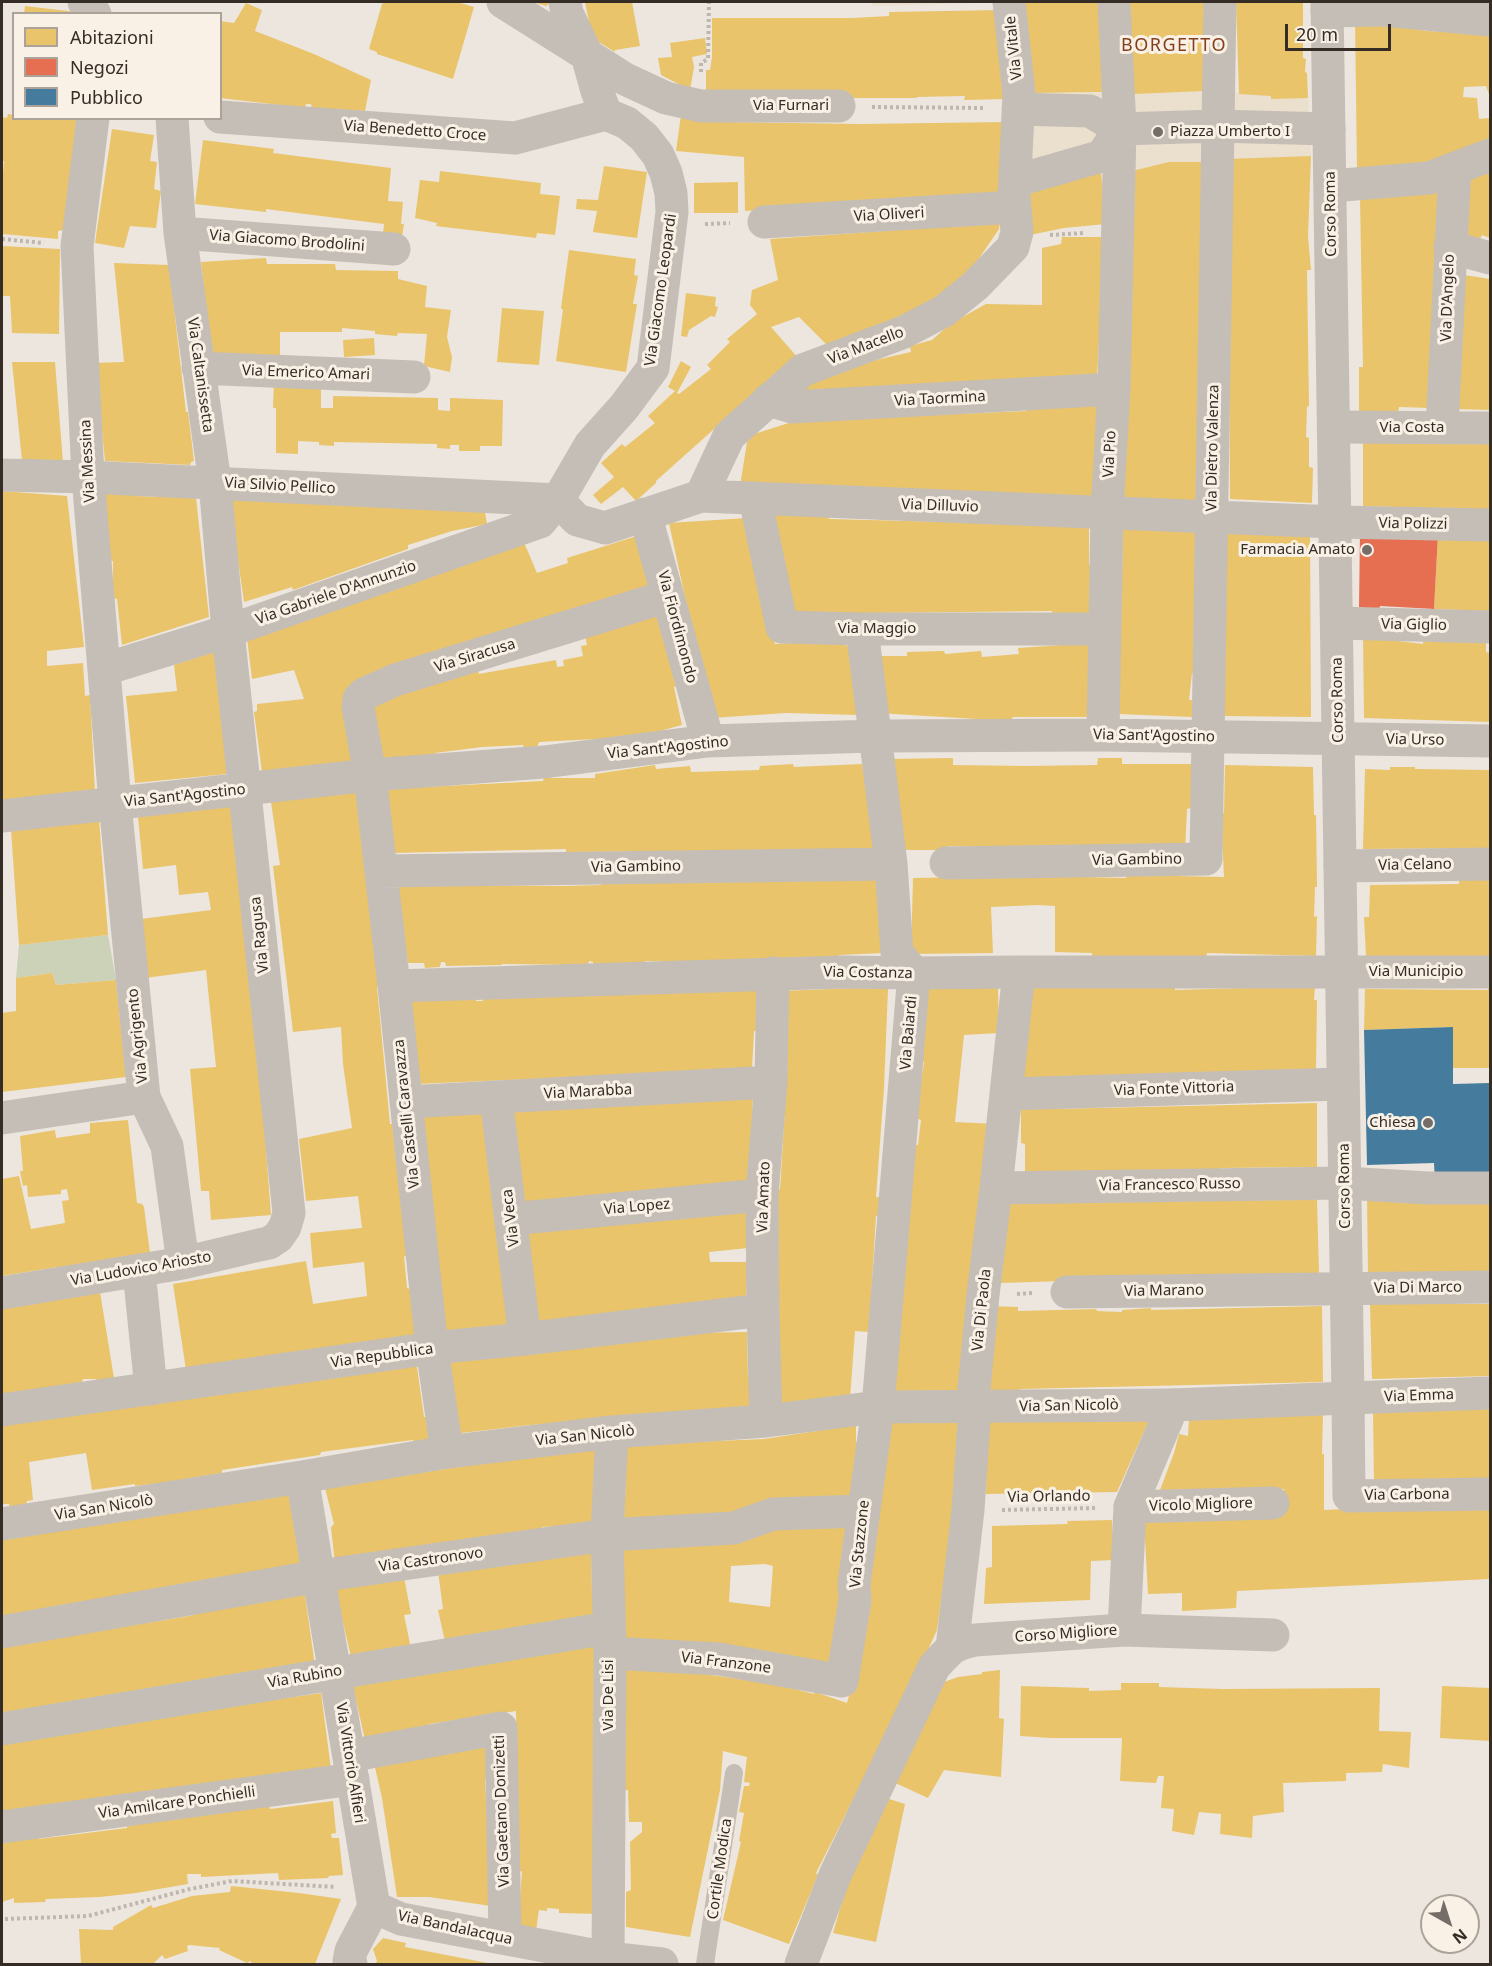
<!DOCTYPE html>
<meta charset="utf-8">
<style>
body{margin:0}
#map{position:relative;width:1492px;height:1966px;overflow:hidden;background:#ece6df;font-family:"Noto Sans",sans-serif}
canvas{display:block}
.frame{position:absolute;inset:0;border:3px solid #352c26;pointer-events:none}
.legend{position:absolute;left:12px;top:12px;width:210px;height:108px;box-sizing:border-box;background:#f9f1e5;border:2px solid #aba299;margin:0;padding:8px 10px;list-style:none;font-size:18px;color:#352c26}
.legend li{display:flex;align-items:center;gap:12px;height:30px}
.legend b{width:30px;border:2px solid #aba299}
.north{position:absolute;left:1420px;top:1894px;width:60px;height:60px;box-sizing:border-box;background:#f9f1e5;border:2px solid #aba299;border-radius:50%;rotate:141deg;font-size:16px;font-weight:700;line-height:24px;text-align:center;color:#352c26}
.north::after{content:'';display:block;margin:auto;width:21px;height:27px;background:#756d67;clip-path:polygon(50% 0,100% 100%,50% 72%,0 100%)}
.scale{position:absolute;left:1285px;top:24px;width:106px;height:27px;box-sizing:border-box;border:3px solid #352c26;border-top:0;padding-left:8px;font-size:18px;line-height:21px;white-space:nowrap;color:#352c26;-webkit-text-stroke:4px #f9f1e5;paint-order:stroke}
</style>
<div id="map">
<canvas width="1492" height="1966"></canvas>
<div class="frame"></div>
<ul class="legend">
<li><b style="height:16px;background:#e9c46a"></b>Abitazioni</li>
<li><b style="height:16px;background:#e76f51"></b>Negozi</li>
<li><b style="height:16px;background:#457b9d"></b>Pubblico</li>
</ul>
<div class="north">N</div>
<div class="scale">20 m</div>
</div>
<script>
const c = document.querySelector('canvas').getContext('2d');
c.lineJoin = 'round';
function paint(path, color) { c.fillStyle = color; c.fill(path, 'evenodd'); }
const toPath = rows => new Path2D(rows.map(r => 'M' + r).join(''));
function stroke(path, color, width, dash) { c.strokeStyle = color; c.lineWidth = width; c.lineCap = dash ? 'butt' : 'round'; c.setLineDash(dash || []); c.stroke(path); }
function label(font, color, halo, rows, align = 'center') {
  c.font = font + ' "Noto Sans",sans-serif'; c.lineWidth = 6; c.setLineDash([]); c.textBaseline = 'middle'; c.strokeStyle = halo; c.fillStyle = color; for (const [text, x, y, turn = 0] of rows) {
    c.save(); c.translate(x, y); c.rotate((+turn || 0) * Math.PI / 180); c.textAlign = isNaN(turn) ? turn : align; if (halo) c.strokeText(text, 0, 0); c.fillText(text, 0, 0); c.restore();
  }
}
const green = toPath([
 [108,935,116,980,56,985,52,973,16,978,19,945]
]);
const plaza = toPath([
 [872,2,1008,2,872,6],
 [1204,91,1308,98,1311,156,1203,162,1169,162,1132,171,1101,172,1026,194,1019,94]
]);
const homes = toPath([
 [385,2,457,2,474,7,453,79,377,54,377,52,369,49,382,4],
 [533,2,551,2,546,6],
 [585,2,632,2,640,46,615,50,615,52,592,38],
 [1022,2,1101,2,1102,92,1031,93],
 [1123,2,1209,2,1204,91,1134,94],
 [1236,2,1303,2,1303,58,1306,59,1305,72,1307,73,1308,98,1271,99,1271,96,1239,94],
 [246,3,262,10,255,31,314,54,371,80,365,111,312,109,311,104,306,104,305,108,220,98,220,21,234,23],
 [25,6,76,12,76,14,24,14],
 [1000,10,1007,99,964,100,965,96,917,97,916,98,809,98,706,92,706,70,710,70,712,57,712,18,852,18,889,16,889,12],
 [1355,21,1427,31,1490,34,1490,97,1486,86,1464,87,1463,97,1477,98,1479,119,1490,118,1490,146,1426,165,1357,169],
 [705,38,707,54,692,57,694,67,690,90,661,75,658,58,672,57,670,43],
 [8,114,14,115,14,118,78,118,64,230,58,231,58,239,3,234,2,184,4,161,2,161,2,117,7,118],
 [681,115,725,122,860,124,1006,122,1005,194,745,211,744,157,676,151],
 [112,129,154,135,150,161,157,162,154,189,161,191,156,228,130,226,124,248,95,243],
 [203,140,274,149,273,153,391,168,388,201,403,202,401,224,404,224,402,237,383,234,384,224,266,209,266,212,195,204],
 [1311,156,1308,236,1311,270,1307,270,1309,406,1307,407,1306,437,1309,438,1309,467,1313,468,1312,503,1230,499,1228,159],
 [1169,162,1203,162,1204,505,1121,499,1132,171],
 [1490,163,1490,238,1482,235,1480,239,1460,233,1470,168],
 [604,166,647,172,637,238,593,232,597,211,576,209,577,199,598,200],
 [440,171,541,183,540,194,560,196,555,235,537,233,536,238,436,226,437,223,415,218,420,180,439,182],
 [1101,172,1106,224,1064,228,1030,235,1026,194],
 [738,182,738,213,694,213,694,183],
 [1440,191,1431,408,1399,407,1398,412,1359,411,1359,367,1363,367,1360,197],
 [1000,223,999,229,978,260,948,294,830,348,799,317,771,327,799,359,713,430,656,481,656,483,636,501,623,487,601,504,593,495,614,477,601,463,622,444,625,447,655,423,648,416,675,391,668,387,681,361,691,367,677,393,679,394,711,369,707,365,730,342,727,339,757,314,750,305,752,290,778,280,770,239],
 [1062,237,1105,237,1097,378,804,398,800,380,880,359,911,352,910,346,932,340,950,324,986,304,1042,305,1042,248,1061,244],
 [2,246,60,249,59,334,12,333,10,296,2,296],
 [569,250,636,259,634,275,638,276,633,304,637,304,626,372,556,361,563,310,561,308],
 [266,258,267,264,335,264,336,270,398,271,398,279,427,286,425,307,451,310,447,337,452,357,450,372,424,366,427,334,398,333,397,336,375,334,375,331,342,328,342,332,280,332,280,357,212,357,201,262],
 [114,263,169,265,186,412,188,412,194,461,191,462,190,465,105,461,100,410,92,363,124,362],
 [1464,275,1490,279,1490,410,1455,409],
 [686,293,716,297,715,306,718,307,715,317,711,316,689,330,687,337,681,336],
 [502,308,544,311,539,365,497,362],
 [374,338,375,355,344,357,343,340],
 [12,362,55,362,63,462,22,461],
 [274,380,321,381,321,408,333,408,333,396,438,398,438,410,450,411,450,398,503,400,502,446,480,446,480,451,459,451,459,445,450,445,450,449,437,448,437,444,334,442,334,446,319,445,319,442,298,441,298,454,276,453,276,408,273,408],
 [1100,402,1094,499,740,486,748,436,795,421,1026,411,1026,406],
 [1363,436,1490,437,1490,510,1363,506],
 [2,491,67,496,84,647,47,651,47,666,83,663,85,696,90,695,95,792,3,800,2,784],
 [102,491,135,492,135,496,196,498,209,617,122,645,117,599,113,598,113,561,108,561],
 [229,497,483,501,487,524,452,531,408,545,408,549,293,590,292,587,244,602],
 [764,511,829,517,829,519,987,523,1089,527,1089,565,1092,565,1093,613,1053,614,1052,611,789,614],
 [747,518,758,553,775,644,806,642,808,638,849,646,857,715,786,713,711,718,669,523],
 [1123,527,1200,530,1195,674,1192,673,1189,700,1192,700,1192,717,1119,714],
 [1224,530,1310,533,1311,717,1224,716],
 [640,535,653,589,348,695,360,762,262,772,254,712,257,711,257,704,304,699,294,670,252,679,247,638,523,540,537,573,568,563,567,558],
 [1438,535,1490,537,1490,611,1434,609],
 [658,612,679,685,674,687,682,725,649,734,615,738,539,742,537,747,524,748,523,745,482,747,435,753,435,755,375,760,366,703,478,670,479,674,556,660,557,667,564,666,563,660,583,656,581,646,587,645,585,635],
 [1363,635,1398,635,1398,641,1423,644,1424,637,1486,637,1486,652,1490,653,1490,722,1364,718],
 [1092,643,1090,717,1013,717,1010,721,877,713,875,656,907,656,907,652,944,651,945,654,981,651,982,657,1019,654,1018,648],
 [216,651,227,774,135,783,126,696,177,691,174,665],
 [953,758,953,765,1025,766,1097,765,1098,758,1122,758,1122,764,1193,764,1191,808,1187,809,1185,851,948,846,947,850,898,850,888,759],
 [793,764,794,767,862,764,875,848,836,850,566,852,566,849,393,853,386,789,543,781,544,778,595,778,595,774,655,765,656,769,690,766,691,772,759,770,760,766],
 [1225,765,1313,767,1314,815,1316,815,1317,887,1315,887,1314,917,1317,916,1316,956,1207,953,1206,959,1092,956,1092,953,1055,952,1055,906,1038,905,991,907,993,953,911,954,913,878,1038,876,1126,878,1126,875,1224,877,1221,814,1224,813],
 [1390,767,1415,767,1415,769,1490,770,1490,848,1363,849,1365,769,1390,770],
 [361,787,383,986,377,987,390,1124,392,1124,407,1257,404,1256,407,1288,410,1289,416,1339,186,1370,173,1284,306,1261,313,1304,367,1296,364,1262,313,1268,310,1233,362,1228,358,1196,306,1201,299,1139,352,1128,343,1064,341,1027,293,1032,273,866,280,865,271,802],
 [231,806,252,965,271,1215,211,1220,209,1191,201,1191,190,1069,216,1067,206,970,145,978,141,919,211,910,208,892,179,895,176,865,143,869,138,817],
 [99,819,108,935,19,945,11,830],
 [877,877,883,953,839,955,839,962,645,961,644,967,593,966,593,962,589,961,588,965,502,964,502,965,446,966,445,962,441,962,440,967,425,968,424,963,408,963,397,887,439,885,565,886,601,885,601,883],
 [1490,879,1490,958,1366,956,1364,917,1369,917,1370,885,1459,884,1459,880],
 [52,973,56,985,116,980,126,1077,2,1092,2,1013,16,1011,16,978],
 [1175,982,1175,990,1315,986,1314,1000,1317,1000,1316,1069,1022,1082,1021,987],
 [923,986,998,987,999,1033,964,1035,955,1122,995,1124,963,1391,892,1392,913,1145,918,1145,921,1120,916,1118,924,1062,921,1061],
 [1488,986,1490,986,1490,1068,1453,1068,1453,1027,1364,1030,1365,989,1488,990],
 [759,988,758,1031,754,1031,752,1069,418,1084,410,999,475,998,476,1001,483,1001,483,992],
 [855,988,888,989,884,1088,876,1197,881,1197,880,1215,876,1216,869,1332,855,1331,850,1399,780,1404,778,1189,780,1189,788,1060,782,991],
 [753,1096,749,1184,519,1206,508,1109],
 [1317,1103,1317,1167,1221,1168,1221,1171,1025,1178,1025,1144,1021,1143,1021,1104,1054,1104,1055,1109],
 [484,1113,510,1325,441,1333,418,1115],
 [128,1120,137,1203,142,1204,144,1207,150,1253,59,1271,58,1267,2,1276,2,1179,19,1176,31,1229,65,1223,62,1201,69,1200,67,1189,61,1190,61,1194,28,1197,27,1185,23,1186,20,1171,23,1171,20,1136,55,1130,56,1138,90,1133,90,1123],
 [1367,1196,1490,1198,1490,1272,1368,1274],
 [1317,1200,1319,1273,1001,1283,998,1201],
 [752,1207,748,1248,709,1252,710,1262,748,1262,746,1303,536,1324,521,1232],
 [100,1292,114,1378,100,1381,95,1379,83,1379,82,1382,2,1399,2,1307],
 [1431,1302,1431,1304,1490,1304,1490,1376,1372,1379,1370,1304],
 [990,1306,1018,1307,1018,1311,1096,1309,1097,1311,1122,1312,1122,1310,1151,1308,1151,1310,1322,1306,1323,1382,1020,1389,1019,1393,982,1394],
 [747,1332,748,1377,752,1377,752,1413,530,1425,453,1434,445,1359,687,1333],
 [416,1360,424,1417,429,1417,433,1442,414,1444,413,1440,321,1452,320,1455,222,1470,222,1473,162,1483,135,1486,135,1484,92,1490,86,1453,29,1462,33,1500,27,1501,26,1506,10,1508,9,1504,2,1504,2,1416],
 [1490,1408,1490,1483,1374,1485,1373,1412],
 [1323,1415,1322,1454,1324,1454,1324,1510,1424,1505,1490,1504,1490,1579,1237,1591,1236,1608,1182,1611,1182,1593,1148,1594,1144,1521,1285,1511,1284,1489,1160,1490,1174,1453,1179,1434,1188,1436,1189,1418],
 [888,1419,966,1421,937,1630,922,1663,816,1873,818,1875,789,1944,723,1920,741,1842,739,1841,744,1813,739,1812,744,1786,749,1786,750,1783,744,1782,747,1757,723,1751,720,1790,690,1937,626,1927,626,1892,631,1890,630,1842,642,1832,642,1822,629,1822,628,1790,623,1790,623,1662,779,1685,814,1694,815,1692,847,1703,857,1665],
 [1149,1420,1117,1492,986,1494,987,1422],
 [856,1425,856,1442,864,1443,857,1501,741,1519,624,1519,626,1481,623,1445,764,1439],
 [597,1445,594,1525,542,1527,542,1534,335,1564,331,1527,334,1524,325,1488],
 [293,1491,305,1564,2,1626,2,1537],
 [1112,1520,1114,1560,1091,1561,1090,1600,984,1604,986,1568,992,1567,992,1526,1068,1524,1067,1521],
 [856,1521,836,1666,625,1642,618,1543,760,1523],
 [765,1564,773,1566,770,1607,729,1602,731,1566],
 [591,1551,592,1592,595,1619,446,1646,438,1610,443,1609,438,1571],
 [404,1577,411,1614,404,1615,412,1653,352,1661,335,1588],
 [305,1595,315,1666,2,1720,2,1642,153,1622,194,1615,195,1612],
 [595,1640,599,1914,559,1913,559,1909,547,1908,547,1911,539,1910,536,1931,516,1926,520,1898,522,1871,519,1872,516,1711,429,1724,429,1728,365,1740,351,1678],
 [1000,1670,999,1718,1004,1719,1001,1777,944,1770,928,1798,891,1781,944,1682,958,1677,982,1674,982,1672],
 [1121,1683,1159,1683,1159,1687,1223,1689,1380,1688,1379,1731,1411,1732,1409,1768,1383,1764,1382,1772,1346,1773,1346,1781,1283,1783,1284,1812,1253,1816,1252,1838,1220,1834,1221,1814,1199,1812,1194,1835,1172,1831,1174,1809,1161,1808,1164,1776,1158,1776,1156,1783,1120,1781,1122,1738,1051,1738,1020,1736,1021,1686,1089,1688,1089,1691,1121,1690],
 [1442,1686,1490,1688,1490,1741,1440,1738],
 [321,1693,331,1769,2,1812,2,1740],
 [487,1744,490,1778,485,1779,491,1906,429,1897,397,1897,382,1798,374,1763],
 [883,1797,905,1804,876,1942,833,1933,850,1874],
 [333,1801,336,1833,331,1834,332,1838,339,1838,343,1875,329,1876,328,1878,279,1880,278,1873,201,1877,201,1874,187,1874,188,1884,136,1893,100,1897,46,1899,45,1902,14,1903,14,1898,2,1902,2,1843,37,1837,38,1839,127,1828,127,1824,269,1805,270,1809],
 [231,1886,299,1893,341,1899,315,1964,253,1964,250,1961,247,1963,219,1950,220,1948,189,1945,187,1946,188,1951,165,1959,162,1955,153,1964,81,1964,79,1929,113,1930,113,1927,151,1905,153,1908,192,1896,230,1892],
 [383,1938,406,1943,405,1947,493,1964,375,1964,377,1961,373,1949]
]);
const shops = toPath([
 [1360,532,1438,535,1434,609,1380,606,1379,610,1359,607]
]);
const public = toPath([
 [1453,1027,1453,1084,1490,1083,1490,1180,1435,1182,1434,1163,1367,1165,1364,1030]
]);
const path = toPath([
 [701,72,701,63,708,59,709,2],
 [872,107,985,108],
 [705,224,730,223],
 [1050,235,1084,233],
 [2,239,44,243],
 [1017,1294,1033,1293],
 [1002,1510,1097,1508],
 [5,1919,88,1916,190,1889,232,1881,336,1887]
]);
const service = toPath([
 [705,1964,734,1773]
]);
const minor = toPath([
 [84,2,95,14],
 [503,2,625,79,666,98,701,106,839,106],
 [565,2,567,13,587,55,597,91,606,114],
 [1327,11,1383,10,1490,20],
 [1018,109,1090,111,1120,129,1217,126,1329,129],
 [220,117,515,138,606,114],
 [93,118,77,246,88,477,115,803,144,1097,167,1146,183,1263],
 [1015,181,1102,156,1120,129],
 [1331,186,1429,178,1490,155],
 [764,222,1015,207],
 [180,233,394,249],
 [1450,247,1490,258],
 [198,368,414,377],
 [768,400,792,407,1114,389],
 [1334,427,1490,428],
 [1442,428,1455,168],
 [2,475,88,477,558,500],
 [701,496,729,436,803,370,904,332,944,311,975,286,1013,247,1017,232,1014,195,1019,94,1009,2],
 [755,498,782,627,862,629,1104,629],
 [558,500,577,520,605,528,701,496,1336,522,1490,525],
 [645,514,708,741],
 [1337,623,1490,627],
 [105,669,228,631,540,522,558,500,590,445,624,407,653,368,672,212,671,193,666,173,658,155,644,137,627,123,606,114],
 [1103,735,1107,513,1114,389,1119,173,1120,129,1114,2],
 [2,816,370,775,544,762,708,741,874,736,1103,735,1490,741],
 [946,863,1206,859,1220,2],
 [1340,866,1490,864],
 [381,871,891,864],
 [394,986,844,972,914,973,1019,972,1490,972],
 [1006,1094,1343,1084],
 [496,1097,525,1339],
 [406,1102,771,1082],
 [2,1118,144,1097],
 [996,1188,1344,1183,1428,1188,1490,1188],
 [511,1219,762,1195],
 [139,1271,151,1389],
 [1067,1292,1490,1287],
 [2,1293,183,1263,259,1245,269,1243,278,1237,285,1227,289,1213,228,631,215,483,180,233,172,118],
 [1490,1393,1348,1398,1349,1496,1490,1494],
 [2,1410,432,1348,525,1339,763,1310],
 [766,1421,763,1310,762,1195,771,1082,773,973],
 [447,1452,432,1348,394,986,370,775,358,707,359,699,364,694,395,680,668,596],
 [302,1477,374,1907],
 [1130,1507,1273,1503],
 [2,1524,302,1477,447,1452,612,1432,766,1421,878,1407,1173,1405],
 [1124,1630,1273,1635],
 [2,1632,319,1576,607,1535,734,1528,773,1514,863,1511],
 [952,1648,968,1510,975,1407,974,1389,983,1295,996,1188,1019,972],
 [610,1653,719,1659,842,1681,855,1600,854,1584,878,1407,914,973,897,953,891,864,862,629],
 [2,1729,608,1628],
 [349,1756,501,1728,505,1938],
 [2,1827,353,1779],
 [374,1907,401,1919,608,1958,662,1964],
 [608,1958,610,1653,607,1535,612,1432],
 [351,1964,349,1961,351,1951,374,1907]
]);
const tertiary = toPath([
 [801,1964,836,1873,934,1667,943,1657,952,1648,963,1643,975,1640,1124,1630,1130,1507,1173,1405,1348,1398,1327,2]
]);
const markers = [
 [1158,132,6,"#756d67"],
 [1367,550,6,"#756d67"],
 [1428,1123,6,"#756d67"]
];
const streetNames = [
 ["Via Vitale",1014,48,-96],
 ["Via Furnari",791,106],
 ["Via Benedetto Croce",415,131,4],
 ["Corso Roma",1331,214,-91],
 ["Via Oliveri",889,215,-3],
 ["Via Giacomo Brodolini",287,241,4],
 ["Via Giacomo Leopardi",661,290,-82],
 ["Via D'Angelo",1448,298,-88],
 ["Via Macello",866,346,-21],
 ["Via Emerico Amari",306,373,2],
 ["Via Caltanissetta",200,375,82],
 ["Via Taormina",940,399,-3],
 ["Via Costa",1412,428],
 ["Via Dietro Valenza",1213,448,-89],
 ["Via Pio",1110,454,-87],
 ["Via Messina",88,461,-93],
 ["Via Silvio Pellico",280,486,3],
 ["Via Dilluvio",940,506,2],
 ["Via Polizzi",1413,524,1],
 ["Via Gabriele D'Annunzio",336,593,-19],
 ["Via Giglio",1414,625,1],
 ["Via Fiordimondo",677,627,75],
 ["Via Maggio",877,629],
 ["Via Siracusa",475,656,-17],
 ["Corso Roma",1338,700,-91],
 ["Via Sant'Agostino",1154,736,1],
 ["Via Urso",1415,740,1],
 ["Via Sant'Agostino",668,748,-6],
 ["Via Sant'Agostino",185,796,-6],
 ["Via Gambino",1137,860,-1],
 ["Via Celano",1415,865,-1],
 ["Via Gambino",636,867,-1],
 ["Via Ragusa",260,935,-96],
 ["Via Municipio",1416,972],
 ["Via Costanza",868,973,1],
 ["Via Baiardi",909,1033,-85],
 ["Via Agrigento",138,1036,-96],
 ["Via Fonte Vittoria",1174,1089,-2],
 ["Via Marabba",588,1092,-3],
 ["Via Castelli Caravazza",407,1114,-96],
 ["Via Francesco Russo",1170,1185,-1],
 ["Corso Roma",1345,1186,-91],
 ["Via Amato",764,1197,-88],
 ["Via Lopez",637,1207,-5],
 ["Via Veca",511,1218,-97],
 ["Via Ludovico Ariosto",141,1269,-10],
 ["Via Di Marco",1418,1288,-1],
 ["Via Marano",1164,1291,-1],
 ["Via Di Paola",982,1310,-84],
 ["Via Repubblica",382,1356,-8],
 ["Via Emma",1419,1396,-2],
 ["Via San Nicolò",1069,1406,-1],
 ["Via San Nicolò",585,1436,-6],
 ["Via Carbona",1407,1495,-1],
 ["Via Orlando",1049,1497,-1],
 ["Vicolo Migliore",1201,1505,-2],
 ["Via San Nicolò",104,1508,-9],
 ["Via Stazzone",860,1544,-84],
 ["Via Castronovo",431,1560,-8],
 ["Corso Migliore",1066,1634,-4],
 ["Via Franzone",726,1663,7],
 ["Via Rubino",305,1677,-10],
 ["Via De Lisi",609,1695,-90],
 ["Via Vittorio Alfieri",350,1763,81],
 ["Via Amilcare Ponchielli",177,1803,-8],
 ["Via Gaetano Donizetti",502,1811,-92],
 ["Cortile Modica",720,1869,-82],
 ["Via Bandalacqua",455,1928,12]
];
const poiNames = [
 ["Piazza Umberto I",1170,132,"left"],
 ["Farmacia Amato",1355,550],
 ["Chiesa",1416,1123]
];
const quarterNames = [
 ["BORGETTO",1174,46]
];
paint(green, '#cbd2b8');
paint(plaza, '#ebdfcd');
paint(homes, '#e9c46a');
paint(shops, '#e76f51');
paint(public, '#457b9d');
stroke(path, '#beb7b0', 4, [3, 3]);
stroke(service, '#c5beb7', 18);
stroke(minor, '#c5beb7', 33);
stroke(tertiary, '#c5beb7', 33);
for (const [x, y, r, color] of markers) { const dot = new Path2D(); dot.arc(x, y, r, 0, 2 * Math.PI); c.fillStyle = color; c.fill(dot); stroke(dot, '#f9f1e5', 2); }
label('15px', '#352c26', '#f9f1e5', streetNames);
label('15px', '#352c26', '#f9f1e5', poiNames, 'right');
c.letterSpacing = '1.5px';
label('18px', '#853e1e', '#f9f1e5', quarterNames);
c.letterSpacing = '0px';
</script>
